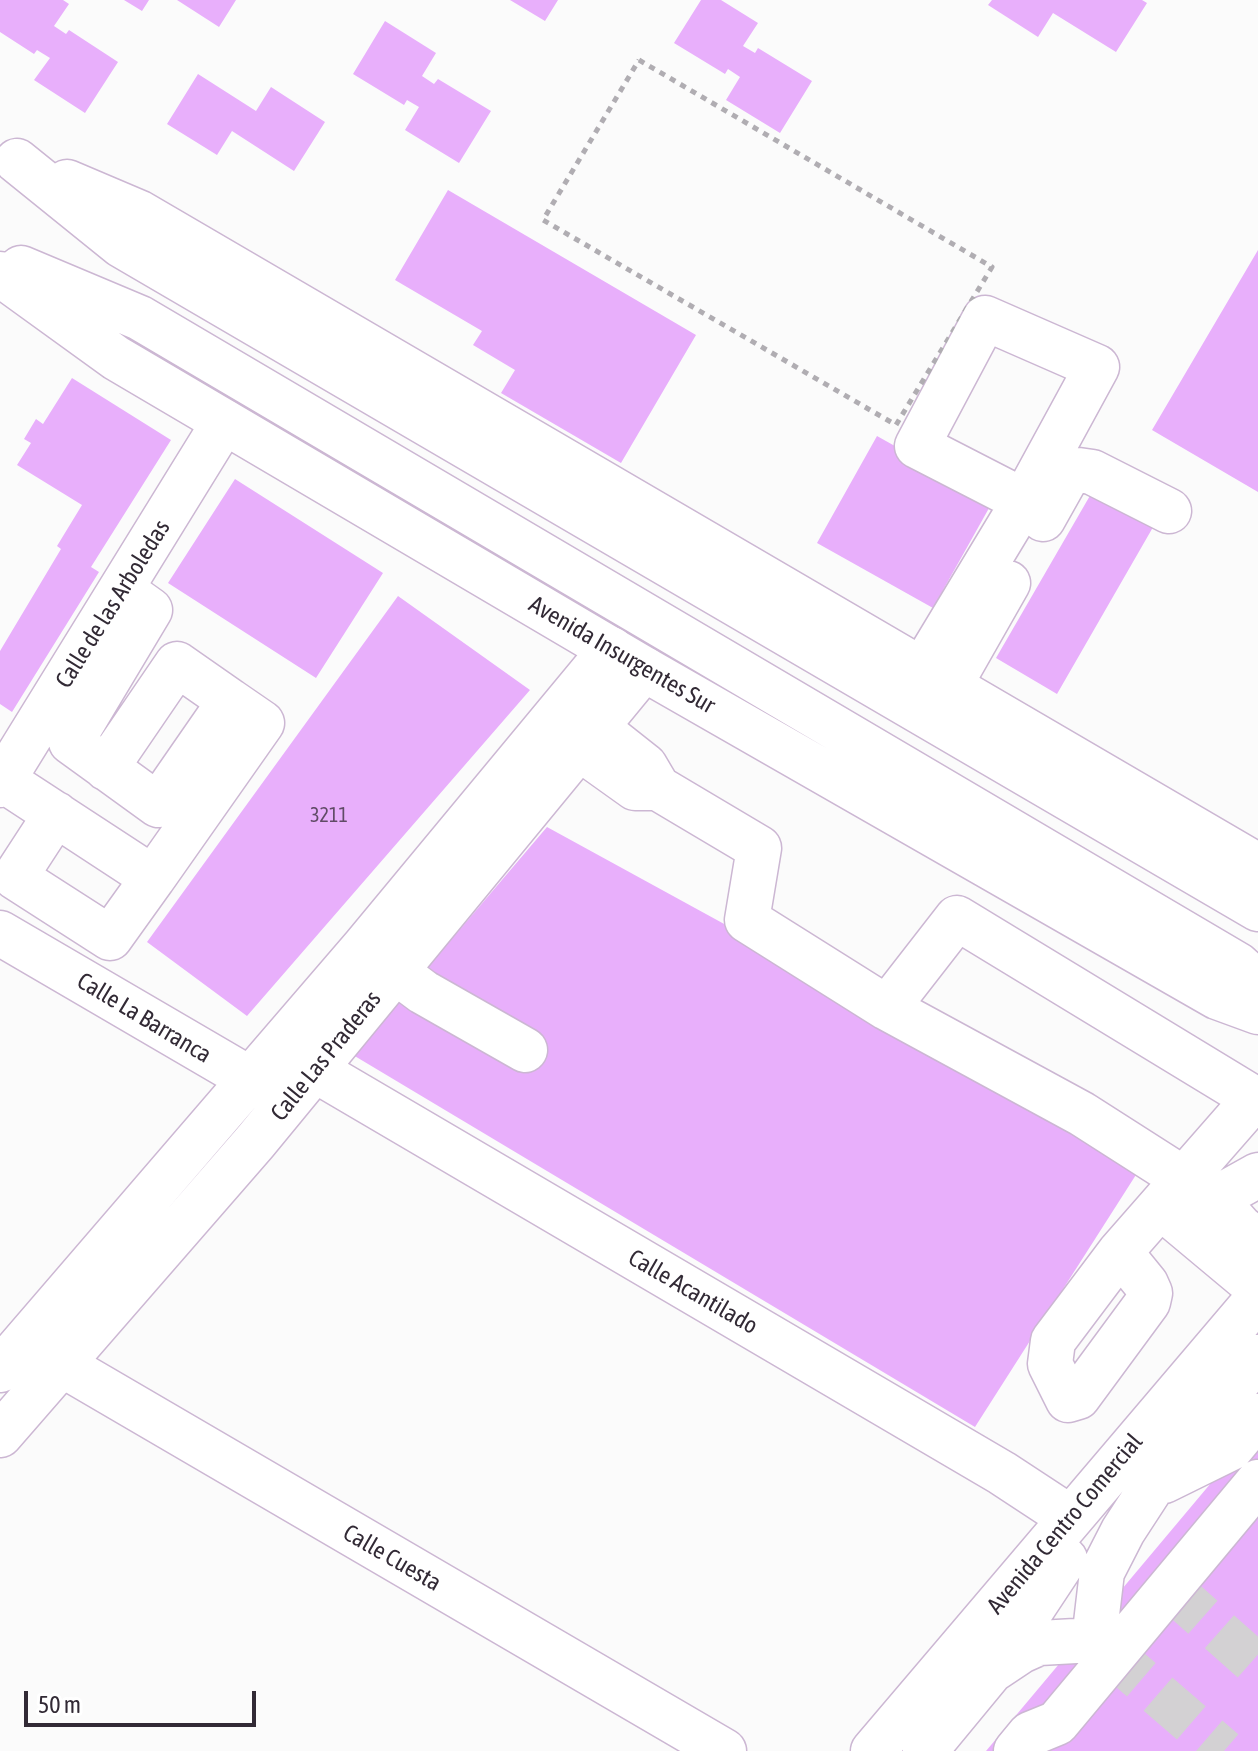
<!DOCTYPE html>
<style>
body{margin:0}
#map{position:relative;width:1258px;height:1751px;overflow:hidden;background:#fbfbfb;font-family:"Asap Condensed",sans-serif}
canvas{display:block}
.scale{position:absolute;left:24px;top:1691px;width:232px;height:36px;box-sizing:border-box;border:4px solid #322a35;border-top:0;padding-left:10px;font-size:24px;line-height:28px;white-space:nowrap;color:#322a35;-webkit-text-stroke:6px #fff;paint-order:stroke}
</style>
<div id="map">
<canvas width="1258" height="1751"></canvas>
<div class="scale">50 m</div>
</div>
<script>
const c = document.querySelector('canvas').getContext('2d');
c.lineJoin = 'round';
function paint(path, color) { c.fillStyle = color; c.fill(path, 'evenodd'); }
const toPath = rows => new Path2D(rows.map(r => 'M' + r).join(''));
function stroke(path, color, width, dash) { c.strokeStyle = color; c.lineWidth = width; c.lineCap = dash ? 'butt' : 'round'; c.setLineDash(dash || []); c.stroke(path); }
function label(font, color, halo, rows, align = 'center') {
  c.font = font + ' "Asap Condensed",sans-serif'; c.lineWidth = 6; c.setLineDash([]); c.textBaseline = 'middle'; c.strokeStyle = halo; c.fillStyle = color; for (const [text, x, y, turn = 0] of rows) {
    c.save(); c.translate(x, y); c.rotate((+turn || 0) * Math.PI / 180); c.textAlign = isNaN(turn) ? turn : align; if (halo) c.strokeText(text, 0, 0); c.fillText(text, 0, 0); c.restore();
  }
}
const building = toPath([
 [0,0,63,0,69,4,54,26,66,34,69,30,118,62,85,113,34,80,50,58,37,50,34,54,0,32],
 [124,0,149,0,142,11],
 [177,0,236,0,219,27],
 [510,0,558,0,545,21],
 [701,0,721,0,758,23,743,46,755,53,758,48,812,81,780,133,726,100,740,77,728,69,725,74,674,43],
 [992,0,1142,0,1147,3,1116,52,1053,13,1038,37,988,5],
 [385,21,436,53,422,76,434,84,438,79,491,111,459,163,405,130,419,107,407,100,404,105,353,74],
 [198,74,256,111,271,87,325,122,294,171,232,131,217,155,167,124],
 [448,190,696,335,621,463,501,393,515,370,473,345,482,331,395,280],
 [1258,250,1258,492,1152,430],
 [72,378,171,440,91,567,99,572,12,712,0,704,0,651,61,549,57,546,82,505,17,465,31,443,24,439,36,419,43,424],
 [877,436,993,501,933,608,817,543],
 [235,479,383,573,316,678,168,583],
 [1095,487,1156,522,1057,694,996,658],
 [398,596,530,690,247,1016,147,942],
 [547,827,1148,1156,975,1427,353,1055],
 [1258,1427,1258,1751,986,1751]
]);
const minorTunnel = toPath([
 [1170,1588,1258,1666],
 [1108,1651,1224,1751]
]);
const path = toPath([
 [639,60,992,267,896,425,543,220,639,60]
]);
const minor = toPath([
 [1043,519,1066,478,1078,470,1092,472,1169,511],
 [922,670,1024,501,1097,367,985,318,917,446,1024,501],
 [950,685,1008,583],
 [573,709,645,766,658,788,635,788,579,748],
 [106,768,177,664,230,701],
 [3,780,153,878,262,723,230,701,158,805,71,742,150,610,122,590],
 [0,785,224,422],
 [658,788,759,848,747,920,887,1008,1082,1114,1215,1199,1240,1227,1258,1241],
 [56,814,15,877,110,938,153,878],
 [0,933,274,1093],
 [372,954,423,992,525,1050],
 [887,1008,957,918,1258,1101],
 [315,1070,1002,1473,1069,1517],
 [1215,1199,1258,1175],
 [1161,1207,1258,1288],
 [1120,1252,1146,1284,1150,1293,1148,1302,1078,1397,1068,1400,1050,1364,1053,1341,1120,1252,1254,1099],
 [61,1364,724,1751],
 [0,1370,364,947,611,649],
 [0,1435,255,1142,644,669],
 [1164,1481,1231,1448,1258,1416],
 [1094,1640,1102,1572,1123,1531,1151,1488,1258,1357],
 [991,1671,1065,1559],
 [873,1751,1258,1298],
 [925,1751,991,1671,1021,1651,1039,1643,1094,1640,1108,1651],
 [1016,1751,1030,1734,1057,1723,1258,1482]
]);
const major = toPath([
 [17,161,121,245,1258,909],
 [67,182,140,213,1258,866],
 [21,268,140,318,1238,965,1258,983],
 [0,274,116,358,644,669,1217,997,1258,1012]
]);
const numberNames = [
 ["3211",329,816]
];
const streetNames = [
 ["Calle de las Arboledas",113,604,-58],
 ["Avenida Insurgentes Sur",622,655,30],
 ["Calle La Barranca",144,1018,31],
 ["Calle Las Praderas",326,1056,-51],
 ["Calle Acantilado",693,1292,30],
 ["Avenida Centro Comercial",1065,1524,-50],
 ["Calle Cuesta",392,1558,30]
];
paint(building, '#e8affb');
stroke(minorTunnel, '#d3d1d3', 44, [44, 22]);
stroke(minor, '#ccb7d3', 47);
stroke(major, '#ccb7d3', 47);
stroke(path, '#b0adb2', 5, [6, 6]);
stroke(minor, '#fff', 44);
stroke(major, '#fff', 44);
label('20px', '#604b66', null, numberNames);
label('24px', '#322a35', '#fff', streetNames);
</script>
